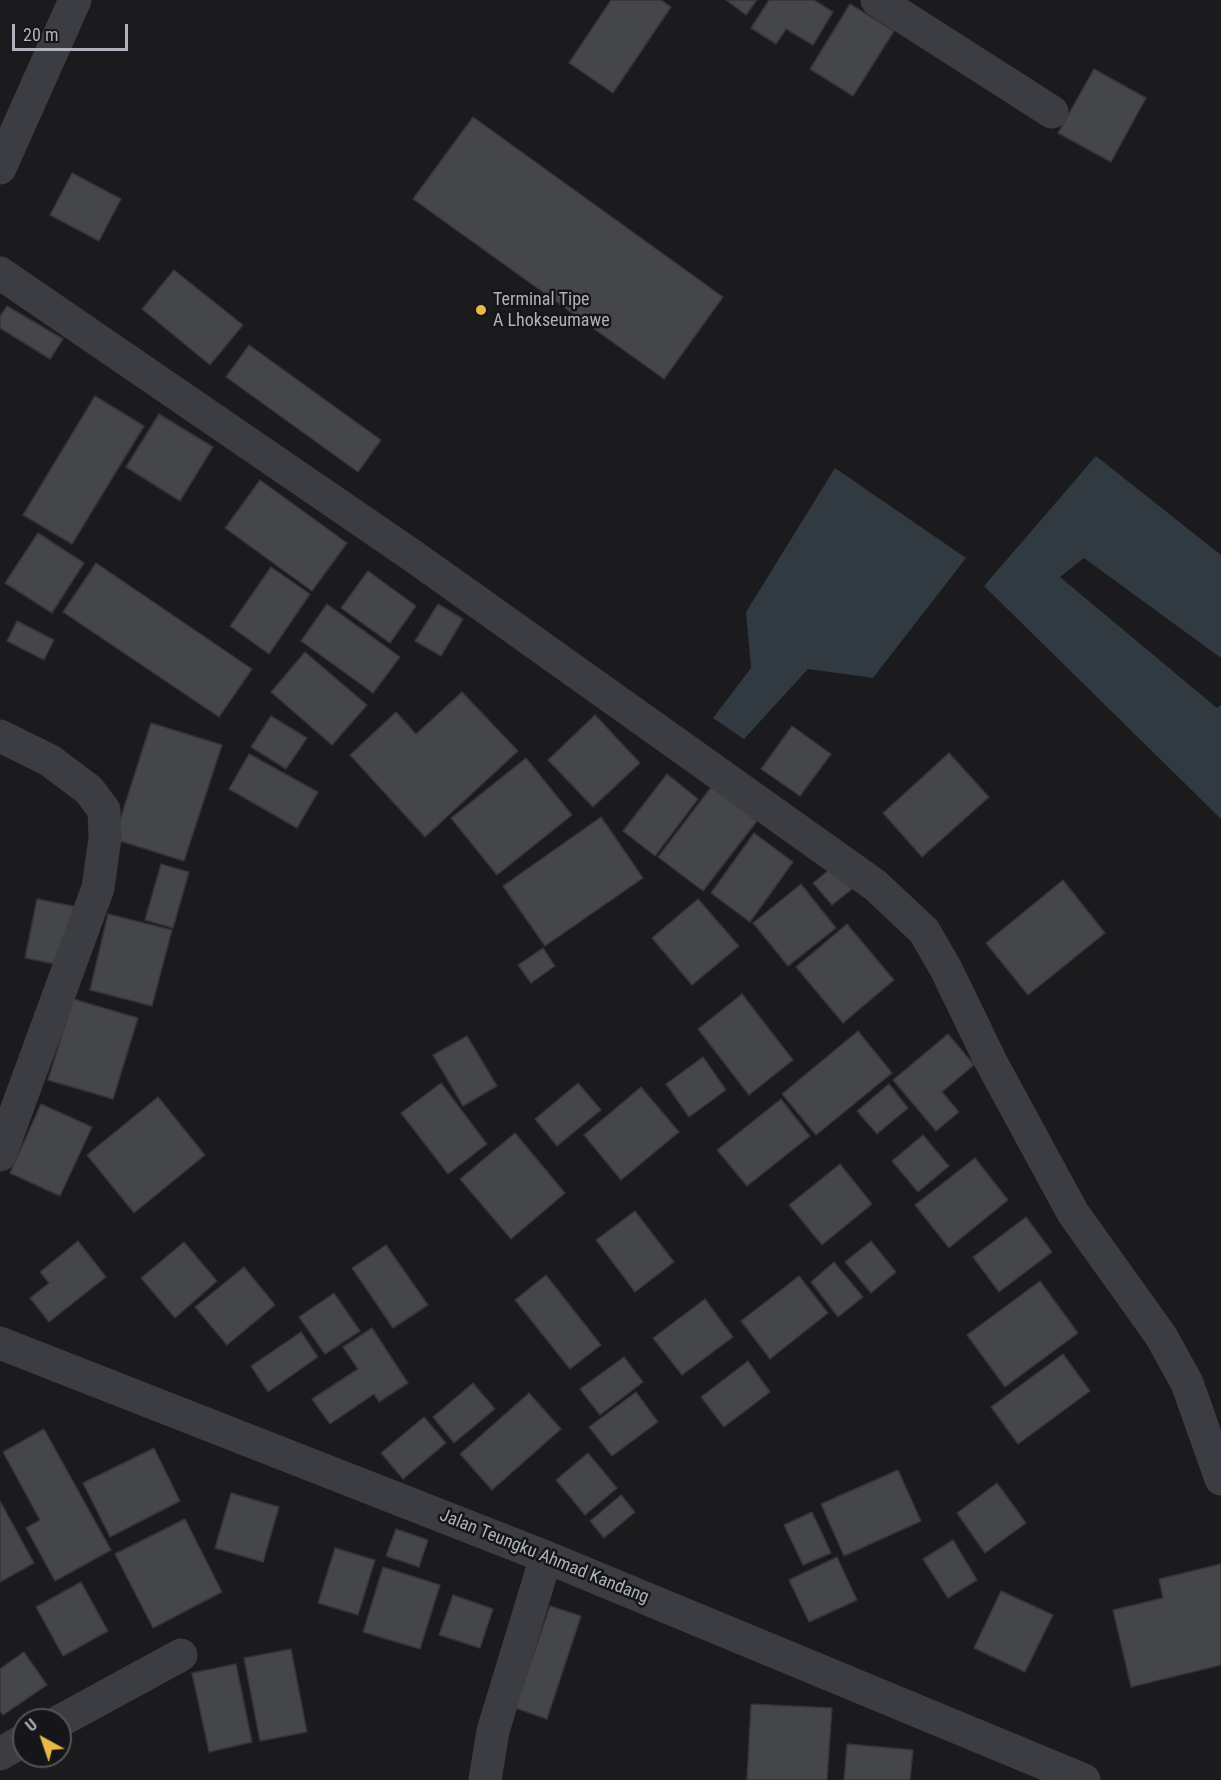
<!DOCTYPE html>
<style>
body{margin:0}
#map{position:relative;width:1221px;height:1780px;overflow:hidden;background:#1b1b1d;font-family:"Roboto Condensed",sans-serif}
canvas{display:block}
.north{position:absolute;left:12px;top:1708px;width:60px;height:60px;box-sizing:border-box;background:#161618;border:2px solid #535459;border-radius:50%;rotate:320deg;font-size:16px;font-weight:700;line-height:24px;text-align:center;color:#aeb2bb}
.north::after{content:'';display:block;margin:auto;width:21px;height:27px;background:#e8b848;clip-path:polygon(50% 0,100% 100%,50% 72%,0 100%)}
.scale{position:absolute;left:12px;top:24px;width:116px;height:27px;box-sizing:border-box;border:3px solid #aeb2bb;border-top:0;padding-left:8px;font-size:18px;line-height:21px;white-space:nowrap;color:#aeb2bb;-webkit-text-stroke:4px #161618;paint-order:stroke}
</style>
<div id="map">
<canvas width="1221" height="1780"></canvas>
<div class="north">U</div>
<div class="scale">20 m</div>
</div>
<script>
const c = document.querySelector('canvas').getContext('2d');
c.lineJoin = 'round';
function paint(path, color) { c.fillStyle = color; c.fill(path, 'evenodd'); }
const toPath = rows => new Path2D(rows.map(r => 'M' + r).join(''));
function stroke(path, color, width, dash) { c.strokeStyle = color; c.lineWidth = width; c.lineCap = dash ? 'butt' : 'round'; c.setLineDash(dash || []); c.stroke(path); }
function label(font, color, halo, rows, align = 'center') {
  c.font = font + ' "Roboto Condensed",sans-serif'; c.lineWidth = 5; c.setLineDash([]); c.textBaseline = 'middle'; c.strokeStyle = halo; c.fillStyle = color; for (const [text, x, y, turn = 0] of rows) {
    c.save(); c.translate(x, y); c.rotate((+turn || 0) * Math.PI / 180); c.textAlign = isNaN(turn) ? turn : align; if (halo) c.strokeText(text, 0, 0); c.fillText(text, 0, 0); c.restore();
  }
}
const water = toPath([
 [1096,456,1221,555,1221,658,1084,558,1060,577,1217,708,1221,705,1221,819,984,586],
 [835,468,966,558,873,678,808,669,744,739,713,718,751,668,746,612]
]);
const building = toPath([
 [611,0,661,0,671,7,613,93,569,63,611,0],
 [726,0,757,0,746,15,726,0],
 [769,0,814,0,833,12,813,45,786,29,776,44,751,28,769,0],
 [850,4,894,31,853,96,810,69,850,4],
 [1094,69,1146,98,1111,162,1058,133,1094,69],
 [473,117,723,297,664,379,413,199,473,117],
 [72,173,121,199,99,241,50,215,72,173],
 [174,270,243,325,210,365,142,309,174,270],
 [7,306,63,339,50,359,0,328,0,316,7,306],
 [249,345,381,440,358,472,226,377,249,345],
 [95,396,144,426,72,544,23,515,95,396],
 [159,414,213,447,180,501,126,467,159,414],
 [260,480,347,543,312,591,225,528,260,480],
 [38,533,84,563,52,613,5,583,38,533],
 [96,563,252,669,219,717,63,612,96,563],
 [271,567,310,594,269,654,230,626,271,567],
 [368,571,416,606,390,643,341,608,368,571],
 [327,604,400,657,373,693,301,641,327,604],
 [438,604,463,619,441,656,415,641,438,604],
 [17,621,54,640,44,660,7,641,17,621],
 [305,652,367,705,332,745,271,692,305,652],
 [462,692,518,751,425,837,350,755,396,712,416,734,462,692],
 [595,715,640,763,593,807,548,760,595,715],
 [271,716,307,738,286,769,251,747,271,716],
 [151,723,222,745,184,861,114,839,151,723],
 [792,726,831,754,800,796,761,769,792,726],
 [949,753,989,797,922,857,883,813,949,753],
 [249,754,318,792,297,828,229,789,249,754],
 [526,758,572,815,497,875,451,818,526,758],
 [667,774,698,799,655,856,623,831,667,774],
 [712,786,757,821,703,891,658,857,712,786],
 [601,817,643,878,545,946,503,886,601,817],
 [754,833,793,862,750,922,711,893,754,833],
 [161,864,189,872,173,928,145,920,161,864],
 [834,866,852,889,832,905,813,883,834,866],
 [1063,880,1105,933,1028,995,986,943,1063,880],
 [801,884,836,928,788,966,753,923,801,884],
 [37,899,77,907,65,966,25,958,37,899],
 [698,899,739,946,692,985,652,938,698,899],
 [108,914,172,930,152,1006,90,990,108,914],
 [847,924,894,980,843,1023,796,967,847,924],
 [543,948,555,966,531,983,518,965,543,948],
 [742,994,793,1060,749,1095,698,1029,742,994],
 [73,999,138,1018,113,1099,48,1080,73,999],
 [858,1031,892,1073,816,1135,782,1094,858,1031],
 [948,1034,974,1065,942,1092,959,1112,936,1131,893,1080,948,1034],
 [467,1036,497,1086,463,1106,433,1055,467,1036],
 [703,1057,726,1090,689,1117,666,1084,703,1057],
 [441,1083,487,1144,448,1174,401,1113,441,1083],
 [578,1083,601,1110,557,1146,535,1119,578,1083],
 [889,1084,908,1108,877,1134,857,1111,889,1084],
 [641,1087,679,1132,621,1180,584,1135,641,1087],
 [158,1097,205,1155,134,1213,87,1155,158,1097],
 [781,1099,810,1136,747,1186,717,1150,781,1099],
 [41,1104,92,1127,60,1196,10,1173,41,1104],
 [515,1133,565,1193,511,1239,460,1179,515,1133],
 [923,1135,949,1166,918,1192,892,1161,923,1135],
 [975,1158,1008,1200,949,1248,915,1205,975,1158],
 [840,1164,872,1204,822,1245,789,1205,840,1164],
 [635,1211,674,1262,635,1292,596,1240,635,1211],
 [1026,1217,1052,1252,999,1292,973,1257,1026,1217],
 [78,1241,106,1277,49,1322,30,1298,49,1283,40,1272,78,1241],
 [871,1241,896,1272,871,1293,845,1262,871,1241],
 [184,1242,217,1281,175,1318,141,1278,184,1242],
 [386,1245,428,1305,393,1328,352,1268,386,1245],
 [834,1262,863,1297,838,1317,811,1282,834,1262],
 [244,1267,275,1305,227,1345,195,1307,244,1267],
 [546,1275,601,1345,570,1369,515,1300,546,1275],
 [799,1276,828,1313,770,1359,741,1321,799,1276],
 [1040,1281,1078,1333,1005,1387,967,1335,1040,1281],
 [334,1293,360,1331,325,1354,299,1317,334,1293],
 [705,1299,733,1337,682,1375,653,1338,705,1299],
 [372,1328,408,1383,379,1402,374,1394,330,1424,312,1399,358,1369,343,1347,372,1328],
 [301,1332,318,1357,268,1392,251,1366,301,1332],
 [1063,1354,1090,1391,1018,1444,991,1407,1063,1354],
 [624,1357,643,1382,600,1415,580,1389,624,1357],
 [748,1361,770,1392,724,1427,701,1397,748,1361],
 [473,1383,495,1409,454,1443,433,1417,473,1383],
 [636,1392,658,1422,612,1456,589,1427,636,1392],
 [529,1393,561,1429,492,1490,460,1454,529,1393],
 [424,1417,446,1443,403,1479,381,1453,424,1417],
 [44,1429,111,1550,55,1581,26,1528,40,1520,3,1452,44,1429],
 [154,1448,180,1501,110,1537,83,1483,154,1448],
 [588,1453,617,1488,585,1515,556,1480,588,1453],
 [898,1470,921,1521,844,1556,821,1504,898,1470],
 [997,1483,1026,1523,985,1553,957,1513,997,1483],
 [231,1493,279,1507,263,1562,215,1548,231,1493],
 [621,1495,635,1512,604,1538,590,1521,621,1495],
 [0,1501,34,1563,0,1582,0,1501],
 [812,1512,831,1553,803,1565,784,1525,812,1512],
 [185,1519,222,1592,153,1628,115,1554,185,1519],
 [396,1529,428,1540,419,1567,386,1556,396,1529],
 [953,1540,977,1580,948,1598,923,1559,953,1540],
 [335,1548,375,1560,358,1615,318,1603,335,1548],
 [837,1557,857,1600,809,1622,789,1580,837,1557],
 [1221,1564,1221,1665,1131,1687,1113,1610,1163,1598,1159,1579,1221,1564],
 [383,1567,440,1585,420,1649,363,1632,383,1567],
 [81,1582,108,1631,63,1656,36,1607,81,1582],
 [1001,1591,1053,1615,1025,1672,974,1648,1001,1591],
 [453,1595,493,1609,480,1648,439,1635,453,1595],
 [550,1606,581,1616,547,1719,515,1708,550,1606],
 [291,1649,307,1732,260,1741,244,1658,291,1649],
 [24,1652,47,1685,3,1715,0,1711,0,1669,24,1652],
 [236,1664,252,1742,209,1752,192,1673,236,1664],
 [751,1704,832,1708,827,1780,747,1780,751,1704],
 [847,1744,913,1750,910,1780,844,1780,847,1744]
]);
const minor = toPath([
 [877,0,1052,112],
 [0,168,75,0],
 [0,273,413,556,875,885,924,931,946,969,991,1062,1073,1213,1161,1336,1187,1383,1221,1479],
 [0,736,49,760,89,790,104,810,105,838,98,888,0,1155],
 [0,1343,546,1557,1084,1780],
 [60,1721,181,1655],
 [0,1754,24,1740],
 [485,1780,493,1731,546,1557]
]);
const markers = [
 [481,310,6,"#e8b848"]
];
const poiNames = [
 ["Terminal Tipe",493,300],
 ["A Lhokseumawe",493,321]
];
const streetNames = [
 ["Jalan Teungku Ahmad Kandang",544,1557,22]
];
paint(water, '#313941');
paint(building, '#45464a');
stroke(building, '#353539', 1.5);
stroke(minor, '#3c3d42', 33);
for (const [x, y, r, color] of markers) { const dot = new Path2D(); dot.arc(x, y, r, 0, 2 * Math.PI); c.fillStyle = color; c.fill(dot); stroke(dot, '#161618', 2); }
label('18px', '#aeb2bb', '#161618', poiNames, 'left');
label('18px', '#aeb2bb', '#161618', streetNames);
</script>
